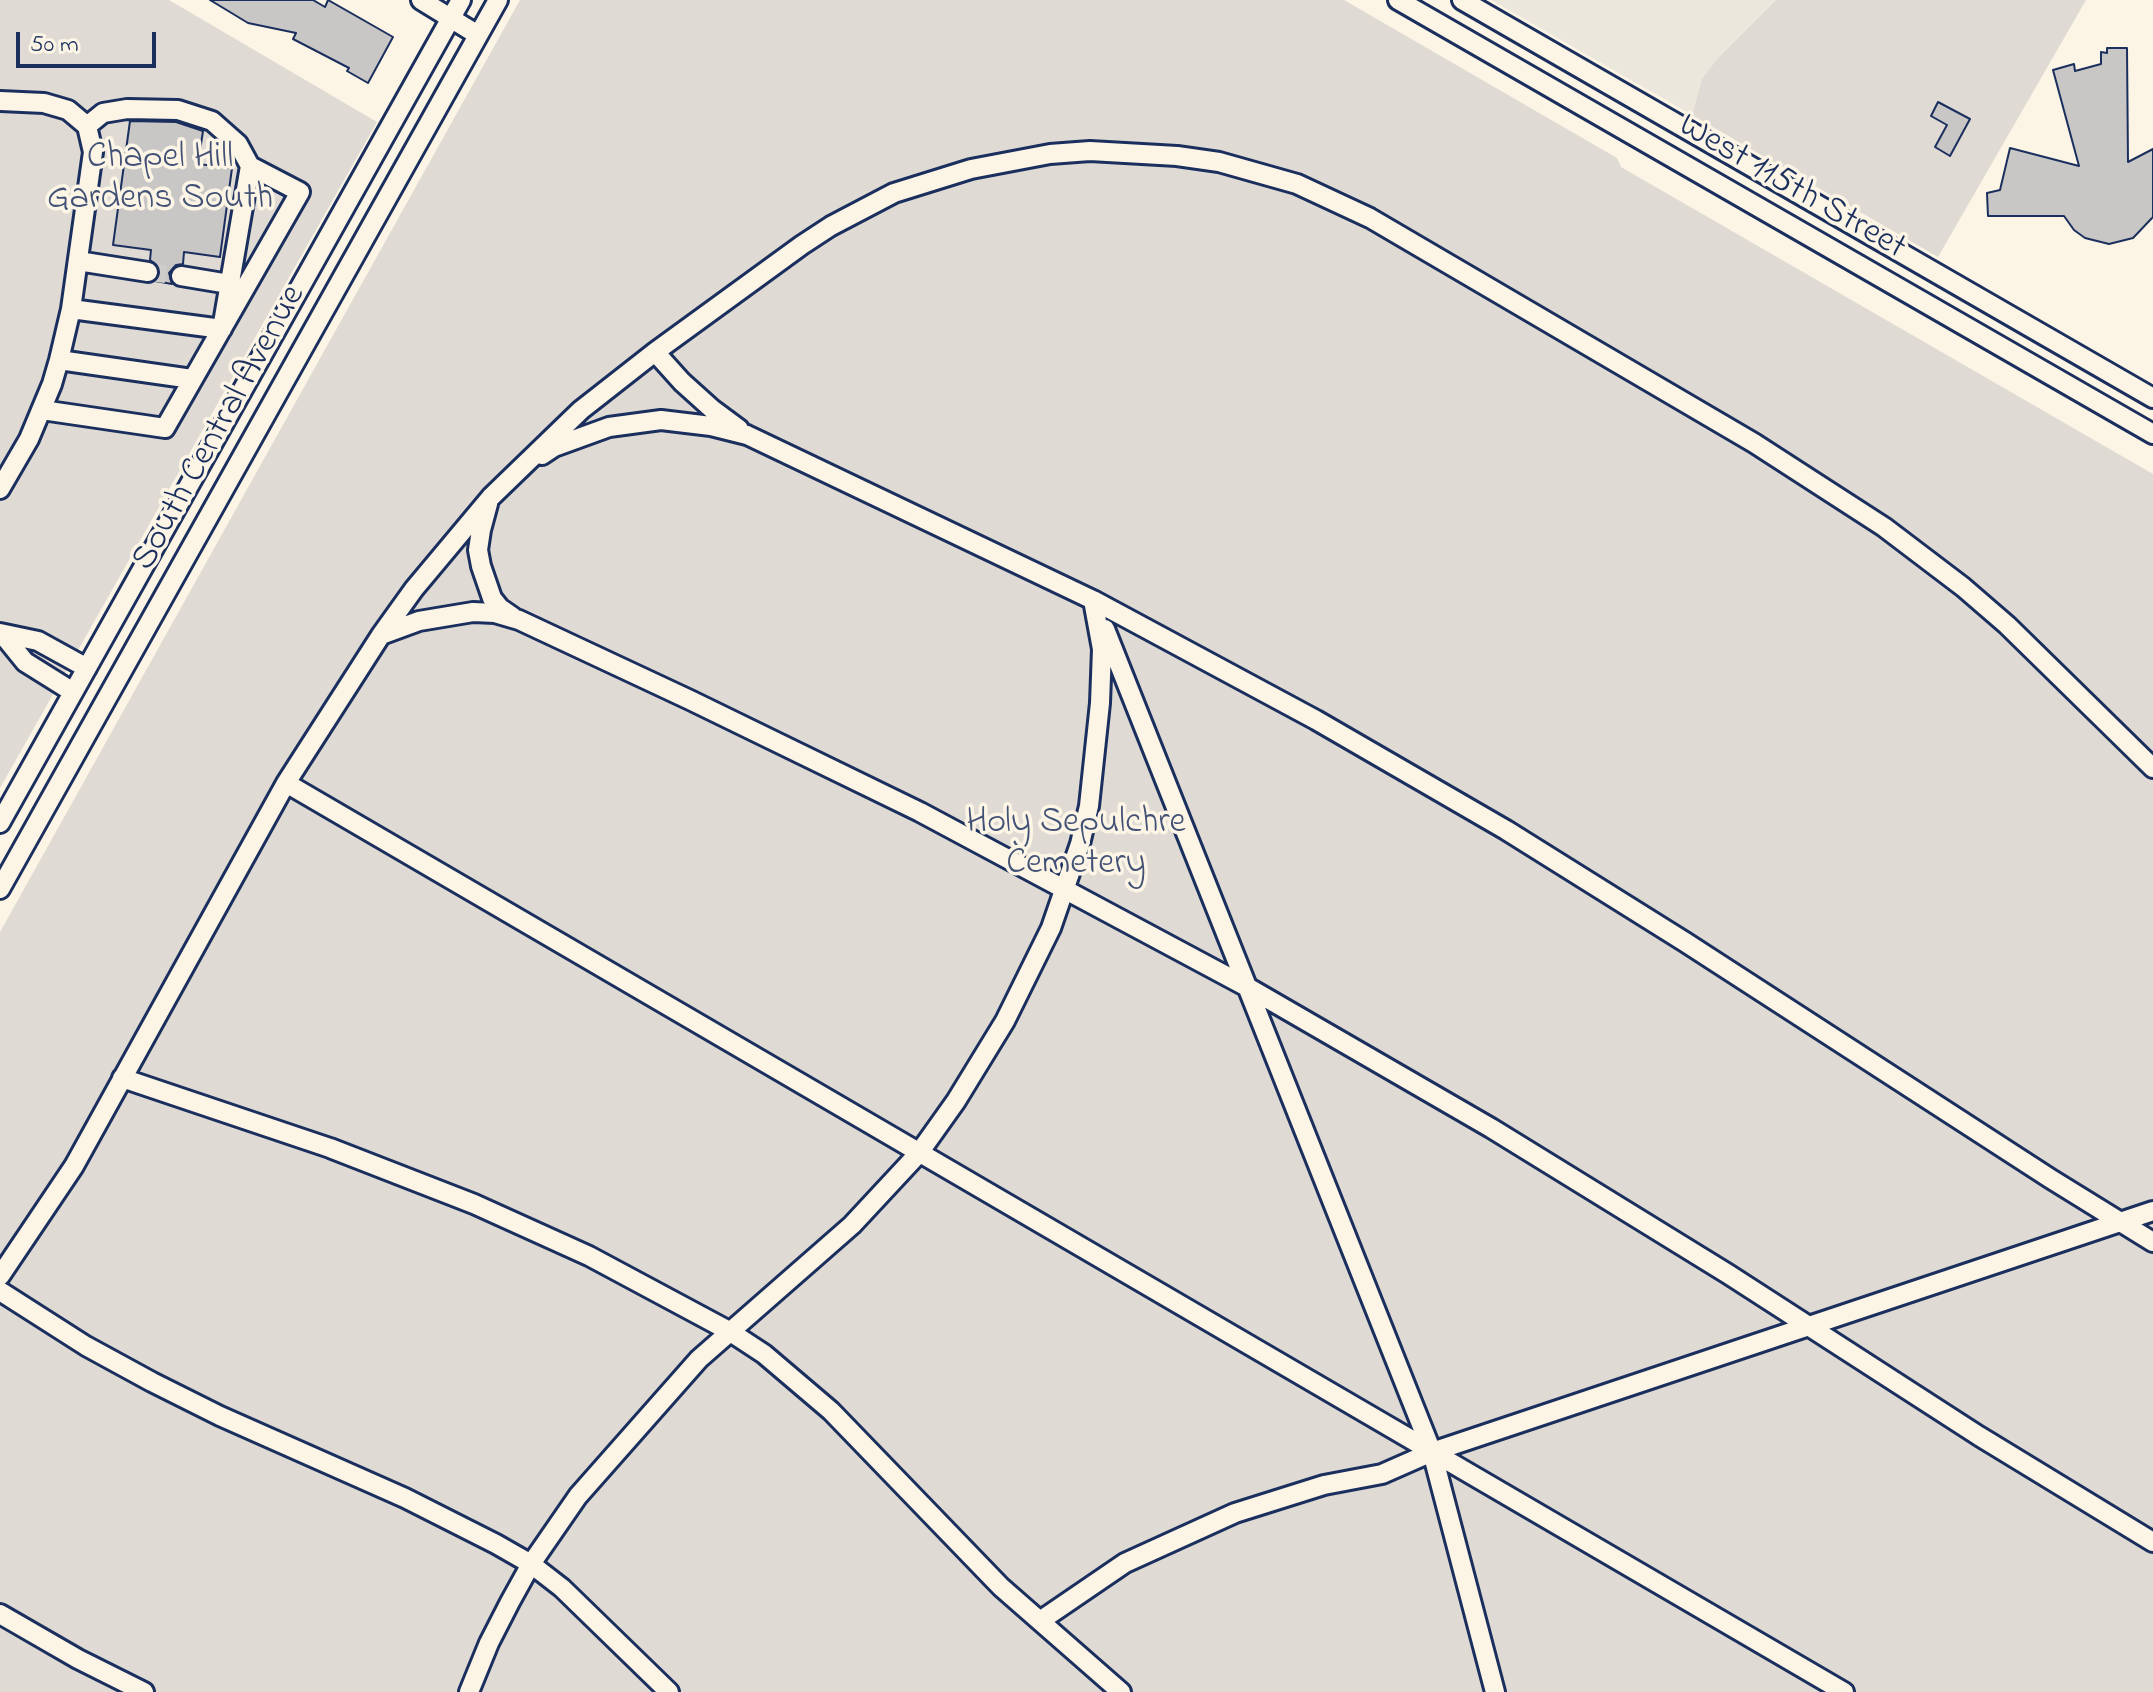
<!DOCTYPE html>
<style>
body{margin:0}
#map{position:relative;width:2153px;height:1692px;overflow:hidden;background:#fcf5e5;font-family:"Indie Flower",sans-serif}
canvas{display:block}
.scale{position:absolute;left:16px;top:32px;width:140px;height:36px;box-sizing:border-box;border:4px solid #1b2f5e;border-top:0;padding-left:10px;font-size:24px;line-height:28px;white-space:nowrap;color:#1b2f5e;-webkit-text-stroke:6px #fcf5e5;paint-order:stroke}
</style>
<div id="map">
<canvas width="2153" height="1692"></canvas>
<div class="scale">50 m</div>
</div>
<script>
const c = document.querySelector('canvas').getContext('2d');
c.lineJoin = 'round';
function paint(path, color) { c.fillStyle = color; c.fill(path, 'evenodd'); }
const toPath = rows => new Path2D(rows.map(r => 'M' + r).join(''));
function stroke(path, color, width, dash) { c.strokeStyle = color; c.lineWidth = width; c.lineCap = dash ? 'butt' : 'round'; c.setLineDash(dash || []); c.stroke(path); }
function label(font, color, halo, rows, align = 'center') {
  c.font = font + ' "Indie Flower",sans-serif'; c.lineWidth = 7; c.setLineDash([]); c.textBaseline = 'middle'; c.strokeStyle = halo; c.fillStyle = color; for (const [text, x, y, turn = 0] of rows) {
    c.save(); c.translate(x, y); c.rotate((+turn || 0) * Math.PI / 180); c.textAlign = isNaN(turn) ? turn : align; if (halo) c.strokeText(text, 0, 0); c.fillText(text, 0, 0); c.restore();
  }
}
const built = toPath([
 [1491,0,1776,0,1717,59,1702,80,1692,115]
]);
const green = toPath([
 [0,0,169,0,377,122,0,788],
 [520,0,1344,0,1617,158,1621,167,2153,474,2153,1692,0,1692,0,932],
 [1776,0,2086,0,1938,257,1692,115,1702,79,1717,59]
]);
const building = toPath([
 [210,0,313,0,325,7,328,0,393,37,368,83,347,71,349,68,293,39,296,33,248,23,210,0],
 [2107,48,2127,48,2128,162,2153,149,2153,217,2133,238,2109,244,2085,238,2074,230,2064,216,1988,216,1987,193,2000,190,2010,148,2079,166,2053,70,2074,64,2075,71,2101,64,2101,52,2107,53,2107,48],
 [1938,102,1970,119,1950,156,1935,147,1947,125,1931,116,1938,102],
 [130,121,176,122,203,131,198,164,232,168,220,257,184,252,183,264,176,265,169,273,172,284,155,281,160,275,159,268,150,260,151,250,113,245,130,121]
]);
const minorTunnel = toPath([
 [148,272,181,276]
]);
const minor = toPath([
 [421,0,478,35],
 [1398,0,2153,434],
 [1462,0,2153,398],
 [0,101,44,103,68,110,87,126,93,152,71,309,59,360,52,384,29,439,0,489],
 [78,261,148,272],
 [181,276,229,284],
 [71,309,222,329,250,166],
 [655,352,682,382,712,409,739,429],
 [59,360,192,379],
 [42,410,165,428,300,192,250,166,238,144,212,121,178,110,127,109,103,113,87,126],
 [542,455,554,447,609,427,661,420,711,426,747,435,1093,600,1316,720,1506,830,1685,942,2051,1179,2153,1242],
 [488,504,481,530,478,550,481,566,492,598,500,608,513,617],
 [1105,629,1432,1452,1495,1692],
 [0,633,38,641,87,668],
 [3,635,25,662,73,692],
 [381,635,419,621,473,612,495,613,519,620,690,700,920,812,1249,988,1491,1128,1728,1274,1979,1436,2153,1542],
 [286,783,1844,1692],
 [0,823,461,0],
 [0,889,498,0],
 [122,1078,330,1148,474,1204,589,1256,729,1331,764,1354,831,1411,1001,1587,1121,1692],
 [0,1276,74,1166,286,783,381,635,414,589,491,497,581,410,655,352,802,245,831,226,894,193,971,169,1050,154,1090,151,1177,156,1219,162,1297,184,1370,218,1754,443,1884,527,1963,587,2007,625,2153,768],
 [0,1291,86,1346,152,1382,220,1416,405,1498,496,1544,531,1564,562,1588,669,1692],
 [0,1614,78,1659,144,1692],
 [1040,1621,1125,1563,1235,1513,1324,1485,1382,1474,1432,1452,2153,1211],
 [469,1692,489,1643,510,1602,531,1564,578,1496,699,1359,852,1225,919,1153,956,1101,1005,1021,1051,928,1080,844,1089,806,1100,703,1102,649,1093,600]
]);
const parkNames = [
 ["Chapel Hill",160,160],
 ["Gardens South",160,201],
 ["Holy Sepulchre",1076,825],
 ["Cemetery",1076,866]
];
const streetNames = [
 ["West 115th Street",1791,189,30],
 ["South Central Avenue",221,429,-61]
];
paint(built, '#ece7dc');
paint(green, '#dfdbd4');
paint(building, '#c8c7c6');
stroke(building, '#1b2f5e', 2);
stroke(minorTunnel, '#cfcdca', 18, [18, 9]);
stroke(minor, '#1b2f5e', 24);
stroke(minor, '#fcf5e5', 18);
label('36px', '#425176', '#fcf5e5', parkNames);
label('36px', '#1b2f5e', '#fcf5e5', streetNames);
</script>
